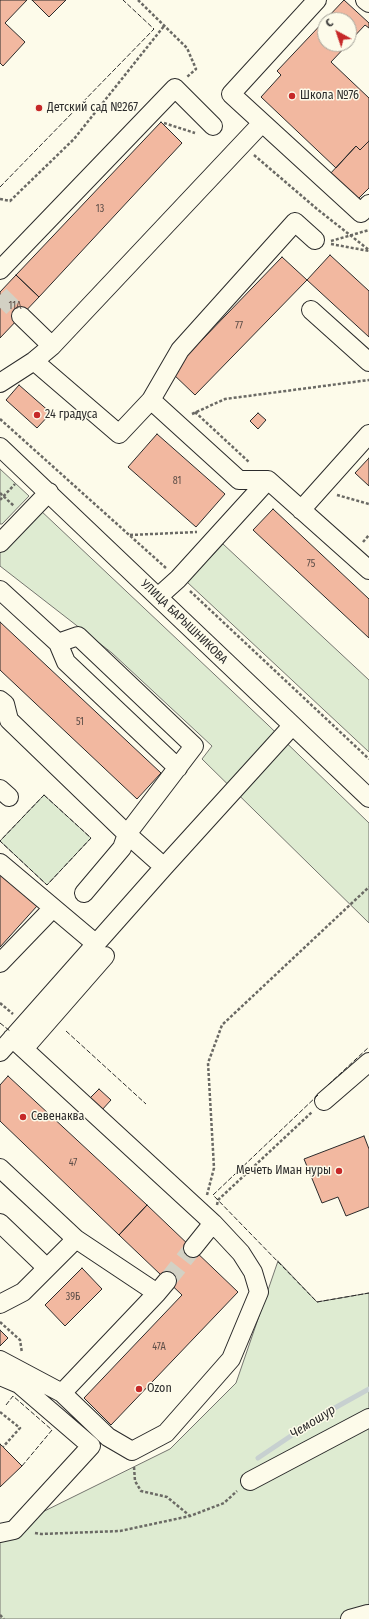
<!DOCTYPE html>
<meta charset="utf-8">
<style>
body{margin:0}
#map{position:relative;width:369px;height:1619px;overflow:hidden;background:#fdfbea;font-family:"Fira Sans Condensed",sans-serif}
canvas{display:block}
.north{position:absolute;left:317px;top:12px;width:40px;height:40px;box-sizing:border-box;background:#fdfbea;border:1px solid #a9a89e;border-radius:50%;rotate:320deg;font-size:11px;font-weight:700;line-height:16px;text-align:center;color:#2b2b2b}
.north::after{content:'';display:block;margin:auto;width:14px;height:18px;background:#c62828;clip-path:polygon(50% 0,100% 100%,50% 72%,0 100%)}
</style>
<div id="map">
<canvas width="369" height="1619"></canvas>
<div class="north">С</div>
</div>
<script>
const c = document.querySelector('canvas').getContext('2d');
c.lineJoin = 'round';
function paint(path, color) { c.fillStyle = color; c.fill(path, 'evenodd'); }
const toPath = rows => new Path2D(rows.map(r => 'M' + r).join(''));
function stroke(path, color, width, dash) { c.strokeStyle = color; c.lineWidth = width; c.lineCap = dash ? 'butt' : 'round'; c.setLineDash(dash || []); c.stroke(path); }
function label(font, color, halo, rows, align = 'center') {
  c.font = font + ' "Fira Sans Condensed",sans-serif'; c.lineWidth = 3; c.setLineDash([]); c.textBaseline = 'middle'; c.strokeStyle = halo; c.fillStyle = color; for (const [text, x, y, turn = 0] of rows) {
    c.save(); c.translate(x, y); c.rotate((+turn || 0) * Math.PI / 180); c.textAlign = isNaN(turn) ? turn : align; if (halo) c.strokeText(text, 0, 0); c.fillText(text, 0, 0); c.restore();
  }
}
const green = toPath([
 [0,469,29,496,2,524,0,524,0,469],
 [39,509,267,724,369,823,369,923,202,759,212,746,112,653,0,566,0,550,39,509],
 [223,544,369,680,369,752,187,582,223,544],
 [44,795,91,838,47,885,0,841,44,795],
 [278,1261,317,1302,369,1293,369,1619,0,1619,0,1533,170,1449,236,1383,278,1261]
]);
const stream = toPath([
 [258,1458,322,1415,369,1389]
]);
const building = toPath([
 [0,0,27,0,5,23,25,42,3,66,0,63,0,0],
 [32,0,66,0,49,17,32,0],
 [344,0,369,23,369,28,365,25,349,42,349,20,325,20,325,44,348,44,331,62,369,98,369,141,360,150,356,146,336,168,261,97,281,75,277,71,344,0],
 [161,122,182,143,39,297,16,275,161,122],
 [369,141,369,188,356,201,329,175,356,146,360,150,369,141],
 [330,255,369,291,369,337,307,280,330,255],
 [282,257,307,280,195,395,171,372,282,257],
 [16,275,39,297,0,338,0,292,16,275],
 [19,385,51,413,37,428,6,400,19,385],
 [258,413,266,420,258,429,250,421,258,413],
 [157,434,225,494,196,527,128,467,157,434],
 [369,458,369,486,355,473,369,458],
 [273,509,369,599,369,638,253,530,273,509],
 [0,622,161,773,137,799,0,670,0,622],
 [1,873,37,906,0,947,0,875,1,873],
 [8,1076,147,1205,119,1235,0,1121,0,1085,8,1076],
 [99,1089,111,1100,101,1111,89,1099,99,1089],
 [364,1136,369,1149,369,1207,346,1216,338,1197,322,1203,304,1159,364,1136],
 [147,1205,238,1292,111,1425,84,1398,182,1295,119,1235,147,1205],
 [82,1268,102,1289,65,1326,45,1305,82,1268],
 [0,1330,8,1338,0,1346,0,1330],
 [0,1444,22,1466,0,1487,0,1444]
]);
const minorTunnel = toPath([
 [0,295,21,316],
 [167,1281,193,1248]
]);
const path = toPath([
 [138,0,187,48,196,69,187,77],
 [164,123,195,133],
 [254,155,317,209,369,250],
 [0,199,10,201,74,139,164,26],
 [331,241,369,230],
 [331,244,369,251],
 [195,412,250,463],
 [192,414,225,399,369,380],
 [0,419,166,568],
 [0,493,14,506],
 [337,495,369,504],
 [0,500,15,484],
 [130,535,197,532],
 [363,542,369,535],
 [190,591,369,759],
 [0,1003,13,1014],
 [207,1195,214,1168,208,1063,222,1025,369,887],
 [217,1205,218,1200,312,1112],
 [0,1322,20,1340,22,1353],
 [0,1412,20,1428,3,1447],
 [134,1467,135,1481,141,1491,167,1497,190,1516],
 [35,1533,41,1534,120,1531,190,1516,224,1503,237,1491],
 [0,1615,4,1619]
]);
const minor = toPath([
 [317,0,231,94,361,213,369,204],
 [365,0,369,3],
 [0,270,175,88,213,126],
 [311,310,369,362],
 [21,316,52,346],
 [34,361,119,434,151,400,239,480,268,480],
 [0,383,34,361,52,346,262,123],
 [151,400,180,350,295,222,315,240],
 [0,447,369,798],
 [301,510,369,434],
 [0,543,49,492],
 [0,590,58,643,78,636,194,746,127,834,122,848,84,893],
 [158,597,178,579,268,480,369,570],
 [58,643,66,662,178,768],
 [0,700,5,704,9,720,127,834,164,867],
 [0,789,9,797],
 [0,863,95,943],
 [0,963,53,908],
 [12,1038,213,1223,241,1253,253,1272,259,1292,231,1359,166,1433,132,1451,108,1437,62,1393],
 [29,1043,105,956],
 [0,1052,164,867,292,726],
 [324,1101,369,1062],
 [0,1168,76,1239,157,1293],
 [0,1223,47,1268,76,1239],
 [193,1248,213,1223],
 [0,1304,23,1292,47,1268],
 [0,1360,62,1393,157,1293,167,1281],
 [0,1376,19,1384,91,1446,14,1530,0,1533],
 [250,1481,369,1418],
 [350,1619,368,1614,369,1615]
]);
const fence = toPath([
 [0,187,154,29,123,0],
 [44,795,91,838,47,885,0,841,44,795],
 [0,1023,10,1031],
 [66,1031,146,1104],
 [328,1085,369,1047],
 [318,1095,213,1195,317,1302,369,1293],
 [6,1405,13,1396,52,1430,22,1466]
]);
const markers = [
 [292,96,4,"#c62828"],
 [39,108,4,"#c62828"],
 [37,415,4,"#c62828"],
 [23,1117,4,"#c62828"],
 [339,1171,4,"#c62828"],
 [139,1389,4,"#c62828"]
];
const numberNames = [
 ["13",100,209],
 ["11А",15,306],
 ["77",239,326],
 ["81",177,481],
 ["75",311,564],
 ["51",80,722],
 ["47",73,1163],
 ["39Б",73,1297],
 ["47А",159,1347]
];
const poiNames = [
 ["Школа №76",300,96],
 ["Детский сад №267",47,108],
 ["24 градуса",45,415],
 ["Севенаква",31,1117],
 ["Мечеть Иман нуры",331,1171,"right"],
 ["Ozon",147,1389]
];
const streetNames = [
 ["УЛИЦА БАРЫШНИКОВА",184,622,44]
];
const waterNames = [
 ["Чемошур",313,1422,-32]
];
paint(green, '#deebd1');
stroke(green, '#74746e', 1);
stroke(stream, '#c7d0d0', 5);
paint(building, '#f2b8a0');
stroke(building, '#2b2b2b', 1);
stroke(minorTunnel, '#d3d1c4', 18, [18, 9]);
stroke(minor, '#2b2b2b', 20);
stroke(path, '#6a6964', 2.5, [3, 2]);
stroke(minor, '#fdfbea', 18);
stroke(fence, '#2b2b2b', 1, [5, 2]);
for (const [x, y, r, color] of markers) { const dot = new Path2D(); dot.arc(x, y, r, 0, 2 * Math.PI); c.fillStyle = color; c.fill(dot); stroke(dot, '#fdfbea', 1.5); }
label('10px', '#5d4e48', null, numberNames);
label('12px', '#2b2b2b', '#fdfbea', poiNames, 'left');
label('12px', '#2b2b2b', '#fdfbea', streetNames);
label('italic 13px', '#2b2b2b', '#fdfbea', waterNames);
</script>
